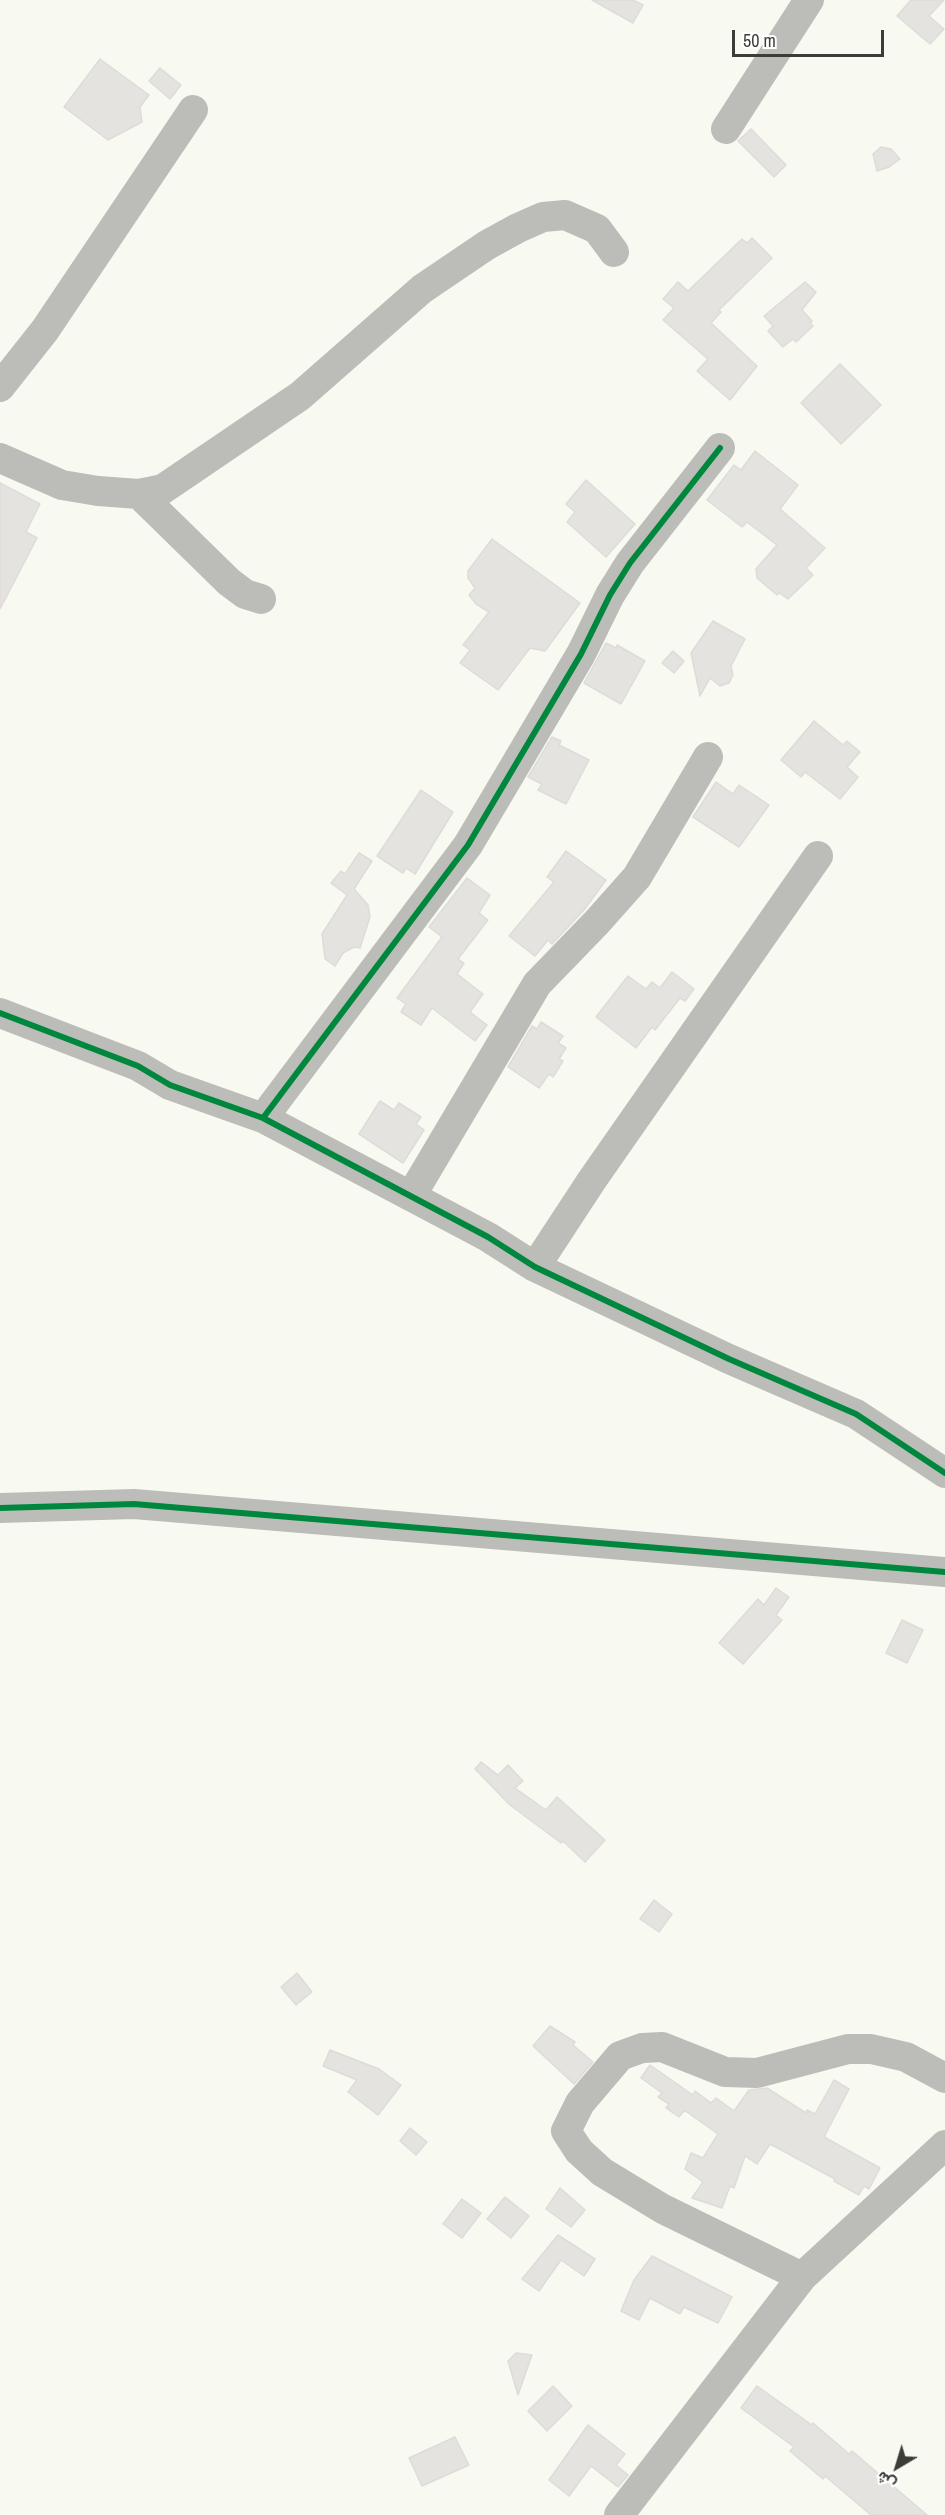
<!DOCTYPE html>
<meta charset="utf-8">
<style>
body{margin:0}
#map{position:relative;width:945px;height:2515px;overflow:hidden;background:#f8faf2;font-family:"Archivo Narrow",Vazirmatn,sans-serif}
canvas{display:block}
.north{position:absolute;left:867px;top:2437px;width:60px;height:60px;-webkit-text-stroke:4px #fff;paint-order:stroke;rotate:218deg;font-size:16px;font-weight:700;line-height:24px;text-align:center;color:#3c3d37}
.north::after{content:'';display:block;margin:auto;width:21px;height:27px;background:#3c3d37;clip-path:polygon(50% 0,100% 100%,50% 72%,0 100%)}
.scale{position:absolute;left:732px;top:30px;width:152px;height:27px;box-sizing:border-box;border:3px solid #3c3d37;border-top:0;padding-left:8px;font-size:18px;line-height:21px;white-space:nowrap;color:#3c3d37;-webkit-text-stroke:4px #fff;paint-order:stroke}
</style>
<div id="map">
<canvas width="945" height="2515"></canvas>
<div class="north">ش</div>
<div class="scale">50 m</div>
</div>
<script>
const c = document.querySelector('canvas').getContext('2d');
c.lineJoin = 'round';
function paint(path, color) { c.fillStyle = color; c.fill(path, 'evenodd'); }
const toPath = rows => new Path2D(rows.map(r => 'M' + r).join(''));
function stroke(path, color, width, dash) { c.strokeStyle = color; c.lineWidth = width; c.lineCap = dash ? 'butt' : 'round'; c.setLineDash(dash || []); c.stroke(path); }
const building = toPath([
 [592,0,633,0,643,5,633,23,592,0],
 [911,0,944,0,929,16,944,29,930,44,897,16,911,0],
 [100,59,149,95,140,107,142,122,108,140,64,107,100,59],
 [160,68,181,85,170,99,149,81,160,68],
 [751,129,786,165,774,177,738,141,751,129],
 [881,147,891,149,900,159,889,167,877,171,873,154,881,147],
 [752,238,772,258,719,310,721,312,711,323,757,366,730,400,697,371,708,359,663,320,674,308,663,299,678,282,688,291,742,239,747,243,752,238],
 [805,282,816,292,802,310,812,321,810,323,813,326,796,342,793,339,783,347,768,331,773,326,764,316,805,282],
 [840,364,881,405,841,444,801,403,840,364],
 [755,451,798,485,780,509,825,548,806,568,813,575,788,599,779,593,777,595,757,578,756,569,777,545,747,522,742,527,707,500,734,465,741,470,755,451],
 [586,480,635,524,606,557,567,522,575,512,566,504,586,480],
 [0,483,40,504,26,532,37,538,0,609,0,483],
 [492,539,580,603,545,651,530,648,498,690,460,663,470,650,463,645,489,612,476,604,469,595,475,588,468,578,468,571,492,539],
 [713,621,745,639,731,666,733,675,729,683,720,686,710,678,700,696,691,653,713,621],
 [606,643,616,648,617,645,645,661,621,704,584,683,606,643],
 [673,651,684,661,674,673,662,663,673,651],
 [814,721,843,745,847,741,860,752,847,767,858,777,840,799,805,772,801,777,781,760,814,721],
 [552,737,561,741,559,745,589,760,566,804,538,790,542,784,528,777,552,737],
 [716,782,733,794,739,785,769,805,739,847,693,817,716,782],
 [421,790,453,812,415,874,406,868,403,873,377,856,421,790],
 [566,851,606,880,584,910,552,944,548,940,535,956,509,936,554,882,547,877,566,851],
 [359,853,372,861,354,889,368,905,370,917,360,948,354,947,343,953,335,966,325,959,322,934,347,895,331,883,341,871,345,874,359,853],
 [467,878,490,895,479,913,488,920,458,959,464,963,457,974,483,994,470,1012,487,1025,475,1041,432,1008,421,1025,401,1012,406,1004,397,998,442,937,429,927,467,878],
 [672,972,694,989,685,1001,680,998,655,1030,652,1027,636,1048,596,1017,628,976,646,989,652,982,660,988,672,972],
 [541,1022,563,1036,558,1043,566,1048,559,1059,563,1061,553,1077,549,1074,539,1088,508,1067,532,1026,537,1029,541,1022],
 [380,1101,394,1110,399,1103,421,1117,416,1124,424,1130,403,1163,359,1134,380,1101],
 [776,1588,789,1597,776,1615,782,1620,743,1664,719,1643,758,1599,764,1605,776,1588],
 [902,1620,923,1630,907,1663,886,1653,902,1620],
 [481,1762,498,1775,508,1765,523,1781,515,1788,546,1810,557,1797,605,1840,585,1862,563,1841,561,1843,510,1805,475,1769,481,1762],
 [654,1900,672,1914,659,1932,640,1919,654,1900],
 [297,1973,312,1992,296,2005,281,1987,297,1973],
 [550,2026,575,2042,573,2045,593,2062,574,2084,533,2046,550,2026],
 [330,2050,379,2069,401,2085,378,2115,348,2092,357,2080,323,2066,330,2050],
 [650,2065,693,2095,695,2091,711,2103,716,2098,734,2111,749,2090,767,2088,806,2113,807,2110,815,2114,834,2080,849,2089,824,2137,880,2168,869,2189,864,2186,859,2195,834,2181,835,2179,770,2144,757,2164,745,2156,734,2188,730,2186,722,2208,692,2198,703,2182,685,2169,691,2153,703,2158,718,2134,687,2112,684,2111,679,2117,666,2108,669,2104,658,2097,662,2093,641,2078,650,2065],
 [410,2128,427,2142,416,2155,400,2141,410,2128],
 [560,2188,585,2210,571,2227,546,2209,560,2188],
 [505,2197,529,2216,511,2238,487,2219,505,2197],
 [462,2199,481,2213,462,2238,443,2224,462,2199],
 [558,2235,595,2259,584,2276,561,2260,539,2291,522,2279,558,2235],
 [652,2256,732,2297,718,2323,684,2307,680,2314,650,2298,639,2320,621,2311,634,2280,652,2256],
 [516,2353,532,2355,518,2395,508,2361,516,2353],
 [553,2386,572,2406,547,2431,528,2411,553,2386],
 [757,2386,812,2425,813,2423,849,2454,852,2451,927,2515,871,2515,825,2476,823,2479,790,2451,794,2447,741,2408,757,2386],
 [588,2425,625,2454,616,2465,628,2475,618,2487,591,2466,569,2496,549,2480,588,2425],
 [455,2437,469,2465,422,2486,409,2458,455,2437]
]);
const minor = toPath([
 [726,129,809,0],
 [0,387,45,330,193,110],
 [0,458,62,485,98,491,139,494,163,489,300,396,422,289,487,245,518,228,543,217,565,215,597,229,614,252],
 [139,494,229,582,245,594,261,599],
 [0,1013,138,1066,170,1085,263,1118,488,1237,535,1267,729,1359,856,1414,945,1473],
 [263,1118,468,845,581,654,610,595,630,563,720,448],
 [411,1196,537,984,597,922,637,877,708,757],
 [535,1267,592,1180,818,856],
 [0,1508,134,1504,945,1572],
 [802,2277,663,2209,602,2172,579,2151,566,2131,580,2103,620,2056,642,2048,662,2047,725,2072,757,2073,848,2049,871,2049,906,2057,945,2078],
 [619,2515,802,2277,945,2145]
]);
const cycleway = toPath([
 [0,1013,138,1066,170,1085,263,1118,488,1237,535,1267,729,1359,856,1414,945,1473],
 [263,1118,468,845,581,654,610,595,630,563,720,448],
 [0,1508,134,1504,945,1572]
]);
paint(building, '#e5e3e0');
stroke(building, '#dedbd9', 1.5);
stroke(minor, '#bcbdb8', 30);
stroke(cycleway, '#00873e', 6);
</script>
